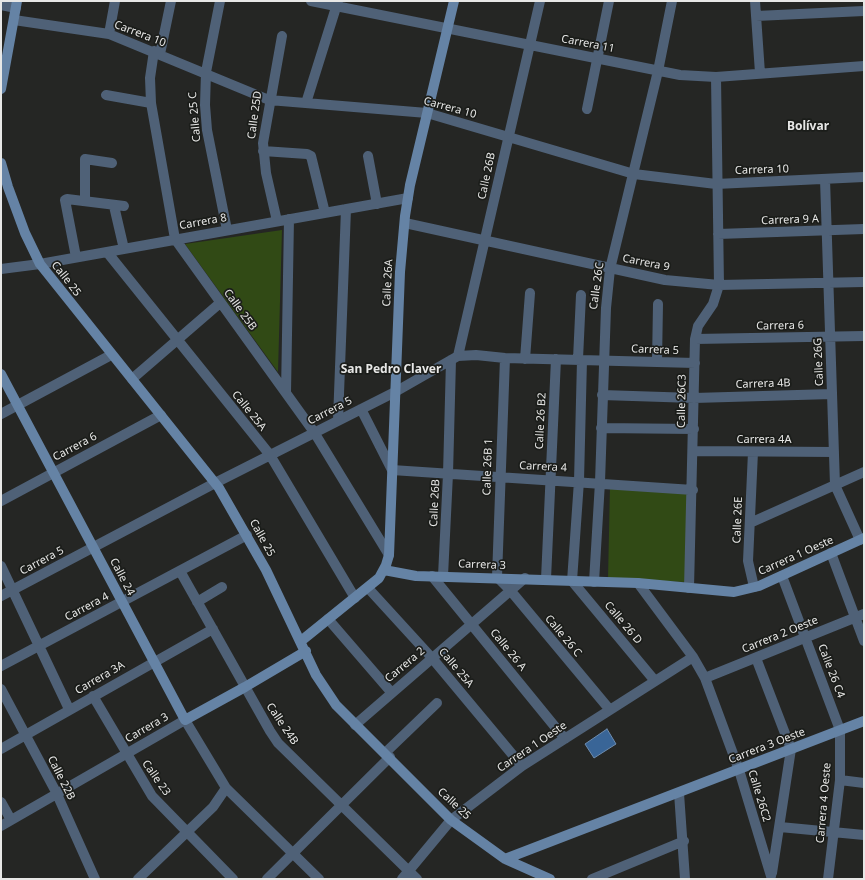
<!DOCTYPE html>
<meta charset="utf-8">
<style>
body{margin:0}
#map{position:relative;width:865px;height:880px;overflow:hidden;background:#252624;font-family:"Noto Sans",sans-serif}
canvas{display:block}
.frame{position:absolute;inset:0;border:2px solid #e7e7e6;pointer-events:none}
</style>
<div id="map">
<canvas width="865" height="880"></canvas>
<div class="frame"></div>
</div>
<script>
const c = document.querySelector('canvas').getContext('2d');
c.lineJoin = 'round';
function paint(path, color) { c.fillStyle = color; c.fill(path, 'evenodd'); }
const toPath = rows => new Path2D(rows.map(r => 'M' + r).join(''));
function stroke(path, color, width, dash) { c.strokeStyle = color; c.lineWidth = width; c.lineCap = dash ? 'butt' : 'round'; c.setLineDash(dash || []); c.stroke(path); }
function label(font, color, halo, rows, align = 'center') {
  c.font = font + ' "Noto Sans",sans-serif'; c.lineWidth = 3.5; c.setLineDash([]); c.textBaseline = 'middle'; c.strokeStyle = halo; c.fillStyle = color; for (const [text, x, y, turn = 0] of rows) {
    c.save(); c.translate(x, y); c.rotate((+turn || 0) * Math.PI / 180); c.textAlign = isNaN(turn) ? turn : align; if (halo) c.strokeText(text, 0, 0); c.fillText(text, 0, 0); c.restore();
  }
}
const green = toPath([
 [282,230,278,372,185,244],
 [610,486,690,493,685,582,608,579]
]);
const water = toPath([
 [607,729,616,744,594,758,585,744,607,729]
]);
const street = toPath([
 [220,1,206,72,205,105,207,130,227,230],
 [311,1,680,75,716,77,864,66],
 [755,1,760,73],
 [1,5,16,8],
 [756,16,864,11],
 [14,20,109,34,269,100,427,113,634,174,716,184,864,177],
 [109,34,115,1],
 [154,51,150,78,151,103,175,239,314,432,389,555],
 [160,54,171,1],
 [106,95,151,103],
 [306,103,338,1],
 [587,109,609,1],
 [263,151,307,154,311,156,325,213],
 [368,156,377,204],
 [825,179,835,485,860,540],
 [85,201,85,159,112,163],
 [114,206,124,249],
 [277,221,266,173,263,143,282,36],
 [405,223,665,280,719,285,864,282],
 [718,234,864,229],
 [107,252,270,455,355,598],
 [76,257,65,200,67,199,124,206],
 [1,269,40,264,408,198],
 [695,339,864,336],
 [458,356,540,1],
 [505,358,497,577,510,590,610,710],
 [525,359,530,293],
 [578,359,581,295],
 [582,360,579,481,572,581,655,681],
 [657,362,658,304],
 [132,379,220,303],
 [286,393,289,219],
 [602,395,694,398,832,394],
 [361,409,392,470,693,490],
 [1,414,111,355],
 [338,420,346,209],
 [601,428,694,429],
 [693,451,834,452],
 [753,452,748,561,754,587],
 [1,501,161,415],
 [750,523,864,472],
 [831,553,864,641],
 [1,566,69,709],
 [180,571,270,731,278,743,417,879],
 [432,576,565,739],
 [443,576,448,474,451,360],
 [782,576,840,730,840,780,828,879],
 [546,579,556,359],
 [594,582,600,482,606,308,610,269,658,71,672,1],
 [638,583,693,657,705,678,739,770,771,876],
 [368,588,432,658,522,766],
 [689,588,695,339,698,326,713,304,719,285,716,77],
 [1,596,215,483,395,392,458,356,476,355,505,358,695,363],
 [197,602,222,587],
 [328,619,391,692],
 [756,658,791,749,772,873],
 [1,666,247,535],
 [705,678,864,614],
 [1,689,56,792,95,879],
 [93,696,152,796,233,879],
 [355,725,525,578],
 [1,749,213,629],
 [385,753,437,703],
 [840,780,864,783],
 [679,793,685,879],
 [1,802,11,820],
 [1,826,185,720,226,788,319,879],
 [780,827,864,835],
 [138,879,213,807,226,788],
 [267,879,390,757],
 [402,879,451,820,522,766,693,657],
 [592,879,684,841]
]);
const secondary = toPath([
 [1,89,17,1],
 [1,163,8,187,25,233,40,264,219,488,266,570,316,675,336,705,451,820,505,859,550,879],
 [1,374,185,720,245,687,306,651],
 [384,570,416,576,638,583,734,592,759,586,864,538],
 [301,641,379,578,386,565,389,555,400,272,405,216,410,185,454,1],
 [505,859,864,721]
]);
const streetNames = [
 ["Carrera 10",140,34,21],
 ["Carrera 11",588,44,11],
 ["Carrera 10",450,108,15],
 ["Calle 25D",255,115,-82],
 ["Calle 25 C",195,117,-95],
 ["Carrera 10",762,170,-2],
 ["Calle 26B",487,176,-78],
 ["Carrera 9 A",790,220,-2],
 ["Carrera 8",203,222,-10],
 ["Carrera 9",646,263,11],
 ["Calle 25",66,279,52],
 ["Calle 26A",388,283,-87],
 ["Calle 26C",597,286,-82],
 ["Calle 25B",240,310,54],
 ["Carrera 6",780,326,-1],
 ["Carrera 5",655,350,2],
 ["Calle 26G",819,362,-92],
 ["Carrera 4B",763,384,-2],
 ["Calle 26C3",682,401,-89],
 ["Calle 25A",249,411,51],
 ["Carrera 5",330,411,-27],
 ["Calle 26 B2",541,421,-87],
 ["Carrera 4A",764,440],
 ["Carrera 6",75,447,-28],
 ["Calle 26B 1",488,467,-88],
 ["Carrera 4",543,467,3],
 ["Calle 26B",435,503,-87],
 ["Calle 26E",738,520,-88],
 ["Calle 25",262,538,61],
 ["Carrera 1 Oeste",796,556,-24],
 ["Carrera 5",42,561,-28],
 ["Carrera 3",482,565,2],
 ["Calle 24",122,577,62],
 ["Carrera 4",87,607,-28],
 ["Calle 26 D",623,623,50],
 ["Carrera 2 Oeste",780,635,-22],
 ["Calle 26 C",563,636,50],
 ["Calle 26 A",508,650,51],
 ["Carrera 2",405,665,-40],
 ["Calle 25A",456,668,50],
 ["Calle 26 C4",831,671,69],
 ["Carrera 3A",100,678,-30],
 ["Calle 24B",282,724,56],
 ["Carrera 3",147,728,-30],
 ["Carrera 3 Oeste",767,746,-21],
 ["Carrera 1 Oeste",532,747,-34],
 ["Calle 22B",61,778,63],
 ["Calle 23",156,778,55],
 ["Calle 26C2",759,796,73],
 ["Carrera 4 Oeste",824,803,-85],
 ["Calle 25",454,804,43]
];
const neighbourhoodNames = [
 ["Bolívar",808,127],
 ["San Pedro Claver",391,370]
];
paint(green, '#314a15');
paint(water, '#396597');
stroke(water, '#6d8caf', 1);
stroke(street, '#4f6177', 10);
stroke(secondary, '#6583a5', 10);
label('11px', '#e7e7e6', '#1b1d1a', streetNames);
label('bold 12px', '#e7e7e6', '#1b1d1a', neighbourhoodNames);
</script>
